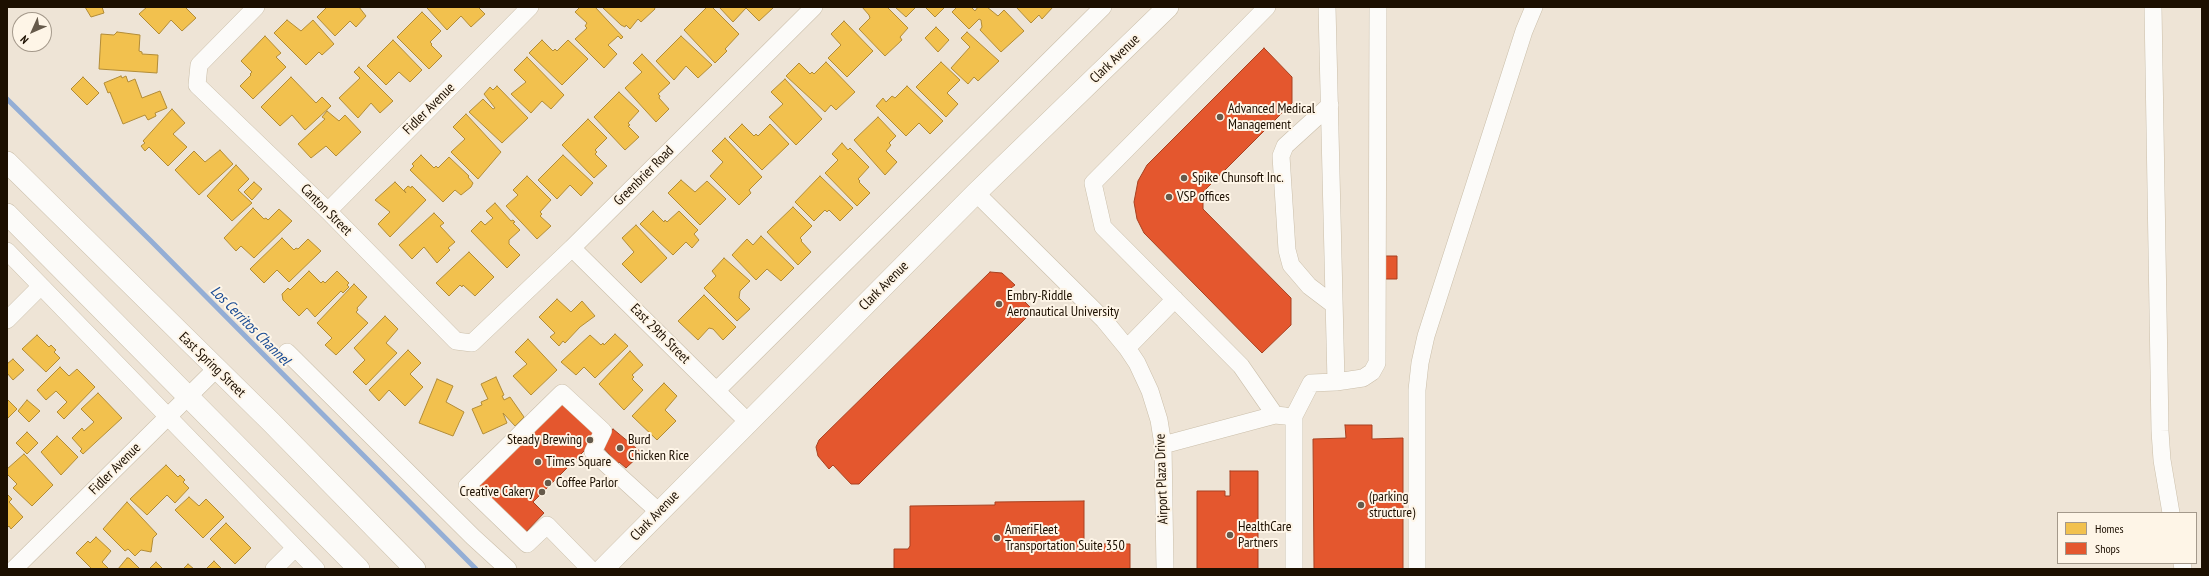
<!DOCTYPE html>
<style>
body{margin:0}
#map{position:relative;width:2209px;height:576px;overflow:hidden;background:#eee4d6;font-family:"PT Sans Narrow",sans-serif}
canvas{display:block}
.frame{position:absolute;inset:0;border:8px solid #1c0f00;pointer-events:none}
.legend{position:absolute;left:2057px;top:512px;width:140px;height:52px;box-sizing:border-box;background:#fef5e7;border:1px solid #a4998b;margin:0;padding:5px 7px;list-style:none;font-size:12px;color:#1c0f00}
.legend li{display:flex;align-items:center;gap:8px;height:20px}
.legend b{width:20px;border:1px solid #a4998b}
.north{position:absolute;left:12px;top:12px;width:40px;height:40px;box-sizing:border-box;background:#fef5e7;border:1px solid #a4998b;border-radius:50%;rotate:225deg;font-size:11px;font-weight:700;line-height:16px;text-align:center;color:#1c0f00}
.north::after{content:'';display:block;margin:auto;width:14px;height:18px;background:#665a4b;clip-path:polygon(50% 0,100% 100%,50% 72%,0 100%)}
</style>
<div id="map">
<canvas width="2209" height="576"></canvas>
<div class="frame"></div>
<ul class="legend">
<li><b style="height:11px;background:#f2c14e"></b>Homes</li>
<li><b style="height:11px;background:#e4572e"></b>Shops</li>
</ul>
<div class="north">N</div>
</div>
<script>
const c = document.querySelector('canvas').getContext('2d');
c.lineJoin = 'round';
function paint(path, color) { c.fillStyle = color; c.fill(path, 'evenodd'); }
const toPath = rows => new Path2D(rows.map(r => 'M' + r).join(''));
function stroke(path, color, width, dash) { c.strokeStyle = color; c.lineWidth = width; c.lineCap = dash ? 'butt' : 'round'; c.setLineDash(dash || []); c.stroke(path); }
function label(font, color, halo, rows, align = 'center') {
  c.font = font + ' "PT Sans Narrow",sans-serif'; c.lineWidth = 4; c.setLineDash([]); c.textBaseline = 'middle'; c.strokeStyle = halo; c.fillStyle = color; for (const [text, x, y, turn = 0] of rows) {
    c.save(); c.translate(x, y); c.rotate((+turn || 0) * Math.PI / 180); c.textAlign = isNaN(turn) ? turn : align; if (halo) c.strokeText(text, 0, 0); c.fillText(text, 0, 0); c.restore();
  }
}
const homes = toPath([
 [85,7,102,7,104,13,91,17,85,7],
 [147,7,185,7,196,18,182,31,171,20,159,34,139,14,147,7],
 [327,7,359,7,366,16,356,27,350,21,335,36,317,17,327,7],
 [428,7,478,7,485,14,471,27,461,16,447,30,427,8,428,7],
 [580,7,595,7,623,37,621,39,618,36,608,45,617,54,604,68,575,39,587,28,585,26,587,23,575,12,580,7],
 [602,7,654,7,655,9,641,22,638,19,630,29,626,25,625,27,621,25,602,7],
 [707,7,712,7,739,34,725,49,727,51,715,63,684,30,707,7],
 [719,7,772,7,773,8,759,21,746,8,733,22,719,7],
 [862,7,887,7,908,28,900,37,902,40,885,56,859,29,870,18,869,15,862,7],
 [895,7,915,7,915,8,906,17,895,7],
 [925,7,945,7,935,17,925,7],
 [957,7,971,7,975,11,978,7,987,7,998,16,1004,10,1024,31,1001,52,980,30,982,27,981,20,979,19,969,29,952,12,957,7],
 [1016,7,1053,7,1042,19,1039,15,1031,23,1016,7],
 [422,12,441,31,430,42,432,44,431,45,442,56,429,69,397,37,422,12],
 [287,20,301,31,313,20,334,44,322,55,319,52,306,65,274,33,287,20],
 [844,21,873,51,847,77,828,58,841,45,831,34,844,21],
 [936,27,949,40,938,52,925,38,936,27],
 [117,32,140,35,139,51,142,52,142,54,158,55,157,73,99,69,101,34,114,35,117,32],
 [967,32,999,61,978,81,974,77,968,84,951,68,970,47,961,38,967,32],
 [265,36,281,53,276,57,286,67,253,99,240,86,251,75,250,74,252,72,241,61,265,36],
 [681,36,712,65,698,78,686,66,674,80,656,61,681,36],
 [393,40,422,70,410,82,399,72,386,85,367,66,393,40],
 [542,40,553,51,555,49,557,51,568,40,588,59,562,85,529,53,542,40],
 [642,54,670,83,658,94,660,96,659,98,669,109,656,122,625,88,642,72,633,63,642,54],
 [527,57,564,95,551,109,542,101,531,113,511,94,526,82,514,70,527,57],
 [826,62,855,92,836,110,831,105,825,112,786,76,799,63,810,74,812,72,814,74,826,62],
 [941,62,960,80,947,93,958,104,946,117,916,87,941,62],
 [359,67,393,101,380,113,371,103,358,118,339,98,360,78,354,72,359,67],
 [121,76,122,78,126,76,128,82,135,79,142,98,160,91,167,108,155,113,156,116,148,120,145,115,123,124,110,92,108,93,104,83,121,76],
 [83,77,99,93,87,105,71,89,83,77],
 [291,77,316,103,322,97,331,106,305,130,292,115,280,126,261,107,291,77],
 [785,79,822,119,796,145,769,117,783,104,771,92,785,79],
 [497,86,528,118,502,143,469,112,483,99,493,109,495,108,484,94,490,87,493,90,497,86],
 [907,86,943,121,930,134,919,123,906,136,876,106,883,98,886,102,892,96,895,98,907,86],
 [619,92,639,111,628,123,630,125,628,126,639,137,625,150,594,117,619,92],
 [172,109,185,123,173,134,187,147,168,166,149,147,145,151,141,146,145,143,143,141,172,109],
 [327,111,339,121,345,115,361,132,336,156,326,146,311,158,298,144,325,119,322,117,327,111],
 [466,114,501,152,478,179,451,152,465,139,453,127,466,114],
 [878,117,896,136,889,143,891,145,886,151,897,162,885,175,854,140,878,117],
 [588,119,607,138,595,150,597,152,595,154,607,166,594,178,562,145,588,119],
 [742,124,754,136,756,134,758,136,770,124,789,144,762,170,729,137,742,124],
 [725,138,762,177,749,190,751,193,739,205,710,176,723,162,712,151,725,138],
 [842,143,848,150,850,148,869,167,858,179,860,181,859,182,870,193,857,206,825,173,838,160,832,154,842,143],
 [220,150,233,164,199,195,175,170,194,151,205,162,220,150],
 [421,155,434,168,436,166,438,168,449,157,469,176,468,177,473,183,471,187,461,195,455,190,443,202,410,170,414,166,412,164,421,155],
 [563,155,593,183,581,196,570,185,557,199,538,180,563,155],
 [236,165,249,179,238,190,252,203,232,221,207,196,236,165],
 [527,176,551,200,540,212,542,214,540,216,551,226,537,239,506,206,518,195,513,190,527,176],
 [820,176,853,208,840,221,829,210,827,212,825,210,814,221,795,202,820,176],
 [681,180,695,192,707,181,726,199,700,225,668,193,681,180],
 [254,182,262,189,252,200,244,192,254,182],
 [395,182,406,193,404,190,408,186,411,188,412,186,426,200,390,237,378,224,390,212,375,200,395,182],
 [495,203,511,221,513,220,515,222,513,223,520,230,509,240,509,244,520,255,507,268,471,231,481,221,485,225,493,218,486,211,495,203],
 [793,207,812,226,800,238,802,240,801,241,811,252,798,265,767,232,793,207],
 [253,208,264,219,266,218,268,220,279,209,292,221,254,258,241,246,236,251,224,238,253,208],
 [653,211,664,222,665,220,667,222,679,211,698,230,694,234,699,240,692,248,686,242,673,255,640,224,653,211],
 [434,213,444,223,440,226,455,242,448,248,450,250,437,263,424,247,412,259,399,245,434,213],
 [636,225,667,258,641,283,622,264,634,252,622,238,636,225],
 [761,236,794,268,781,281,767,269,756,280,732,255,747,239,753,245,761,236],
 [282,238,294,250,296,248,298,249,308,239,321,251,289,282,277,270,264,283,250,269,282,238],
 [469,252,494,277,475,296,463,285,462,287,460,285,449,296,436,283,469,252],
 [724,258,750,281,740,291,739,298,750,309,737,321,704,288,716,276,712,271,724,258],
 [309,271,321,283,323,281,325,283,337,271,349,283,347,285,349,287,343,293,341,291,315,317,307,308,299,316,283,300,282,294,288,288,290,290,309,271],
 [354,284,367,297,357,308,358,310,356,312,368,323,336,355,325,345,332,338,317,323,354,284],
 [704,295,736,327,723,340,713,329,709,328,698,340,678,321,704,295],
 [557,299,571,312,582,301,595,316,580,327,565,343,563,341,559,346,550,337,555,333,539,317,557,299],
 [385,316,398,329,386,343,397,353,366,385,353,372,365,360,354,348,385,316],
 [615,334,628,346,595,378,584,367,576,375,561,362,590,335,601,345,603,343,604,345,615,334],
 [37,335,49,347,51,345,56,350,54,352,60,358,46,372,22,349,37,335],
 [528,339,557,370,531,395,513,376,527,364,515,352,528,339],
 [408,350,421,363,410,374,423,387,405,406,389,390,379,401,369,390,408,350],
 [630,351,643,365,632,375,634,377,632,379,643,390,624,410,599,384,630,351],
 [13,359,24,370,13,380,7,373,7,364,13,359],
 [60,367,69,376,77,369,95,387,64,419,57,412,67,402,56,391,46,400,37,390,60,367],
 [496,377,504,395,502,396,504,400,510,397,524,417,515,426,503,413,507,423,483,434,472,409,482,405,481,402,488,399,481,384,496,377],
 [437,379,453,386,446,402,464,412,453,436,419,423,437,379],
 [664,383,677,396,665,410,676,421,657,440,632,416,664,383],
 [98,393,122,418,83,454,80,451,82,449,72,438,82,428,84,431,94,422,81,409,98,393],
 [7,399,17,409,7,419,7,399],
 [27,400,40,411,29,422,18,411,27,400],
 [27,432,38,443,27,454,16,443,27,432],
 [57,436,78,457,61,475,41,452,57,436],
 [24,454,53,485,32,506,13,488,17,484,7,474,7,469,24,454],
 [166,465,178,477,180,475,185,480,183,482,189,488,175,503,167,495,147,515,130,499,166,465],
 [7,494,12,499,9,502,23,517,11,529,9,526,7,528,7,494],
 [189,497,199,506,206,499,224,517,203,538,175,510,189,497],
 [127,502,157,534,153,538,151,552,141,550,135,556,128,549,125,551,103,529,127,502],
 [226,523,251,548,235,564,210,539,226,523],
 [96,537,111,551,102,562,109,569,90,569,91,568,76,553,88,541,90,543,96,537],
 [127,558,129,558,140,569,118,569,127,558],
 [214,561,222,569,206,569,214,561],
 [156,562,163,569,149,569,156,562],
 [188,564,194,569,183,569,188,564]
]);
const shops = toPath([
 [1264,48,1292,77,1292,103,1203,192,1203,209,1291,298,1291,325,1262,353,1144,233,1137,219,1134,202,1138,181,1147,165,1264,48],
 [1384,256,1397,256,1397,279,1384,279,1384,256],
 [990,272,1002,273,1015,285,1011,288,1030,307,1030,314,859,484,851,484,833,465,829,469,818,456,816,447,819,440,990,272],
 [564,402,598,437,533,502,544,513,524,534,478,487,564,402],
 [1345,425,1372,425,1372,439,1403,438,1403,569,1314,569,1313,439,1346,438,1345,425],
 [613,429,642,453,626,468,619,462,618,464,600,444,613,429],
 [1230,471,1258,471,1258,569,1197,569,1197,491,1225,491,1225,496,1230,496,1230,471],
 [1084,501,1084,544,1130,544,1130,569,894,569,894,549,908,549,910,546,910,506,995,505,995,502,1084,501]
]);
const stream = toPath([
 [7,99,151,241,476,569]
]);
const minor = toPath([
 [256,7,199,65,197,85,328,211,456,341,472,343,572,248,814,7],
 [1267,7,1093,183,1103,227,1241,366,1275,415],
 [2153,7,2160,431,2162,460,2171,513],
 [1330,105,1285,146,1281,156,1287,250,1291,265,1309,286,1334,305],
 [976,193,1104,320,1127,348,1137,363,1150,391,1159,420,1163,445,1165,569],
 [328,211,530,7],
 [572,248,748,422],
 [7,251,316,569],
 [7,320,41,286],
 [1127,348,1175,299],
 [287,352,473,537,508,569],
 [1336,382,1363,378,1372,372,1377,363,1378,7],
 [717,390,1103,7],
 [1163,445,1275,415,1285,416],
 [2182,563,2183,569],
 [14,569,216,369],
 [274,569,295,548],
 [590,569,547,525,527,544,467,486,562,393,603,431,593,452,659,512],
 [1294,569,1294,416,1311,383,1336,382,1327,7],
 [1417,569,1417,390,1420,363,1426,336,1524,31,1534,7]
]);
const major = toPath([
 [7,162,271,422,415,569],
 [7,214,359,569],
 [603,569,976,193,1168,7]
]);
const markers = [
 [1220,117,4,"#665a4b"],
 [1184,178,4,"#665a4b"],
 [1169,197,4,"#665a4b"],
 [999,304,4,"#665a4b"],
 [590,440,4,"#665a4b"],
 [620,448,4,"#665a4b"],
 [538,462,4,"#665a4b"],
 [548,483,4,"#665a4b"],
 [542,492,4,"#665a4b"],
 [1361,505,4,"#665a4b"],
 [1230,535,4,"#665a4b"],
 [997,538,4,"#665a4b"]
];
const streetNames = [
 ["Clark Avenue",1115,59,-44],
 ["Fidler Avenue",429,109,-45],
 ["Greenbrier Road",644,176,-45],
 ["Canton Street",326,210,45],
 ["Clark Avenue",884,286,-45],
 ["East 29th Street",660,334,45],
 ["East Spring Street",212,365,44],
 ["Fidler Avenue",115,469,-45],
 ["Airport Plaza Drive",1162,479,-92],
 ["Clark Avenue",655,516,-46]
];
const poiNames = [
 ["Advanced Medical",1228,109],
 ["Management",1228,125],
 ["Spike Chunsoft Inc.",1192,178],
 ["VSP offices",1177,197],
 ["Embry-Riddle",1007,296],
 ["Aeronautical University",1007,312],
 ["Steady Brewing",582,440,"right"],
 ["Burd",628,440],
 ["Chicken Rice",628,456],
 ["Times Square",546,462],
 ["Coffee Parlor",556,483],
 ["Creative Cakery",534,492,"right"],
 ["(parking",1369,497],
 ["structure)",1369,513],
 ["HealthCare",1238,527],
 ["Partners",1238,543],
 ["AmeriFleet",1005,530],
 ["Transportation Suite 350",1005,546]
];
const waterNames = [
 ["Los Cerritos Channel",250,326,45]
];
paint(homes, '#f2c14e');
stroke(homes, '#b28c37', 1);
paint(shops, '#e4572e');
stroke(shops, '#a84120', 1);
stroke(stream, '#94aed5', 5);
stroke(minor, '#cabea9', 18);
stroke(major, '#cabea9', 22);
stroke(minor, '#fcfbf9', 17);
stroke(major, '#fcfbf9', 21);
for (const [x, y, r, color] of markers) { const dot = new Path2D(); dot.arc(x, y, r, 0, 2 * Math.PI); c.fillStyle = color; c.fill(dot); stroke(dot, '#fef5e7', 1.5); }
label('14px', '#1c0f00', '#fef5e7', streetNames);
label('14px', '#1c0f00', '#fef5e7', poiNames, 'left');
label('italic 15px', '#194b94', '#fef5e7', waterNames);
</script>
